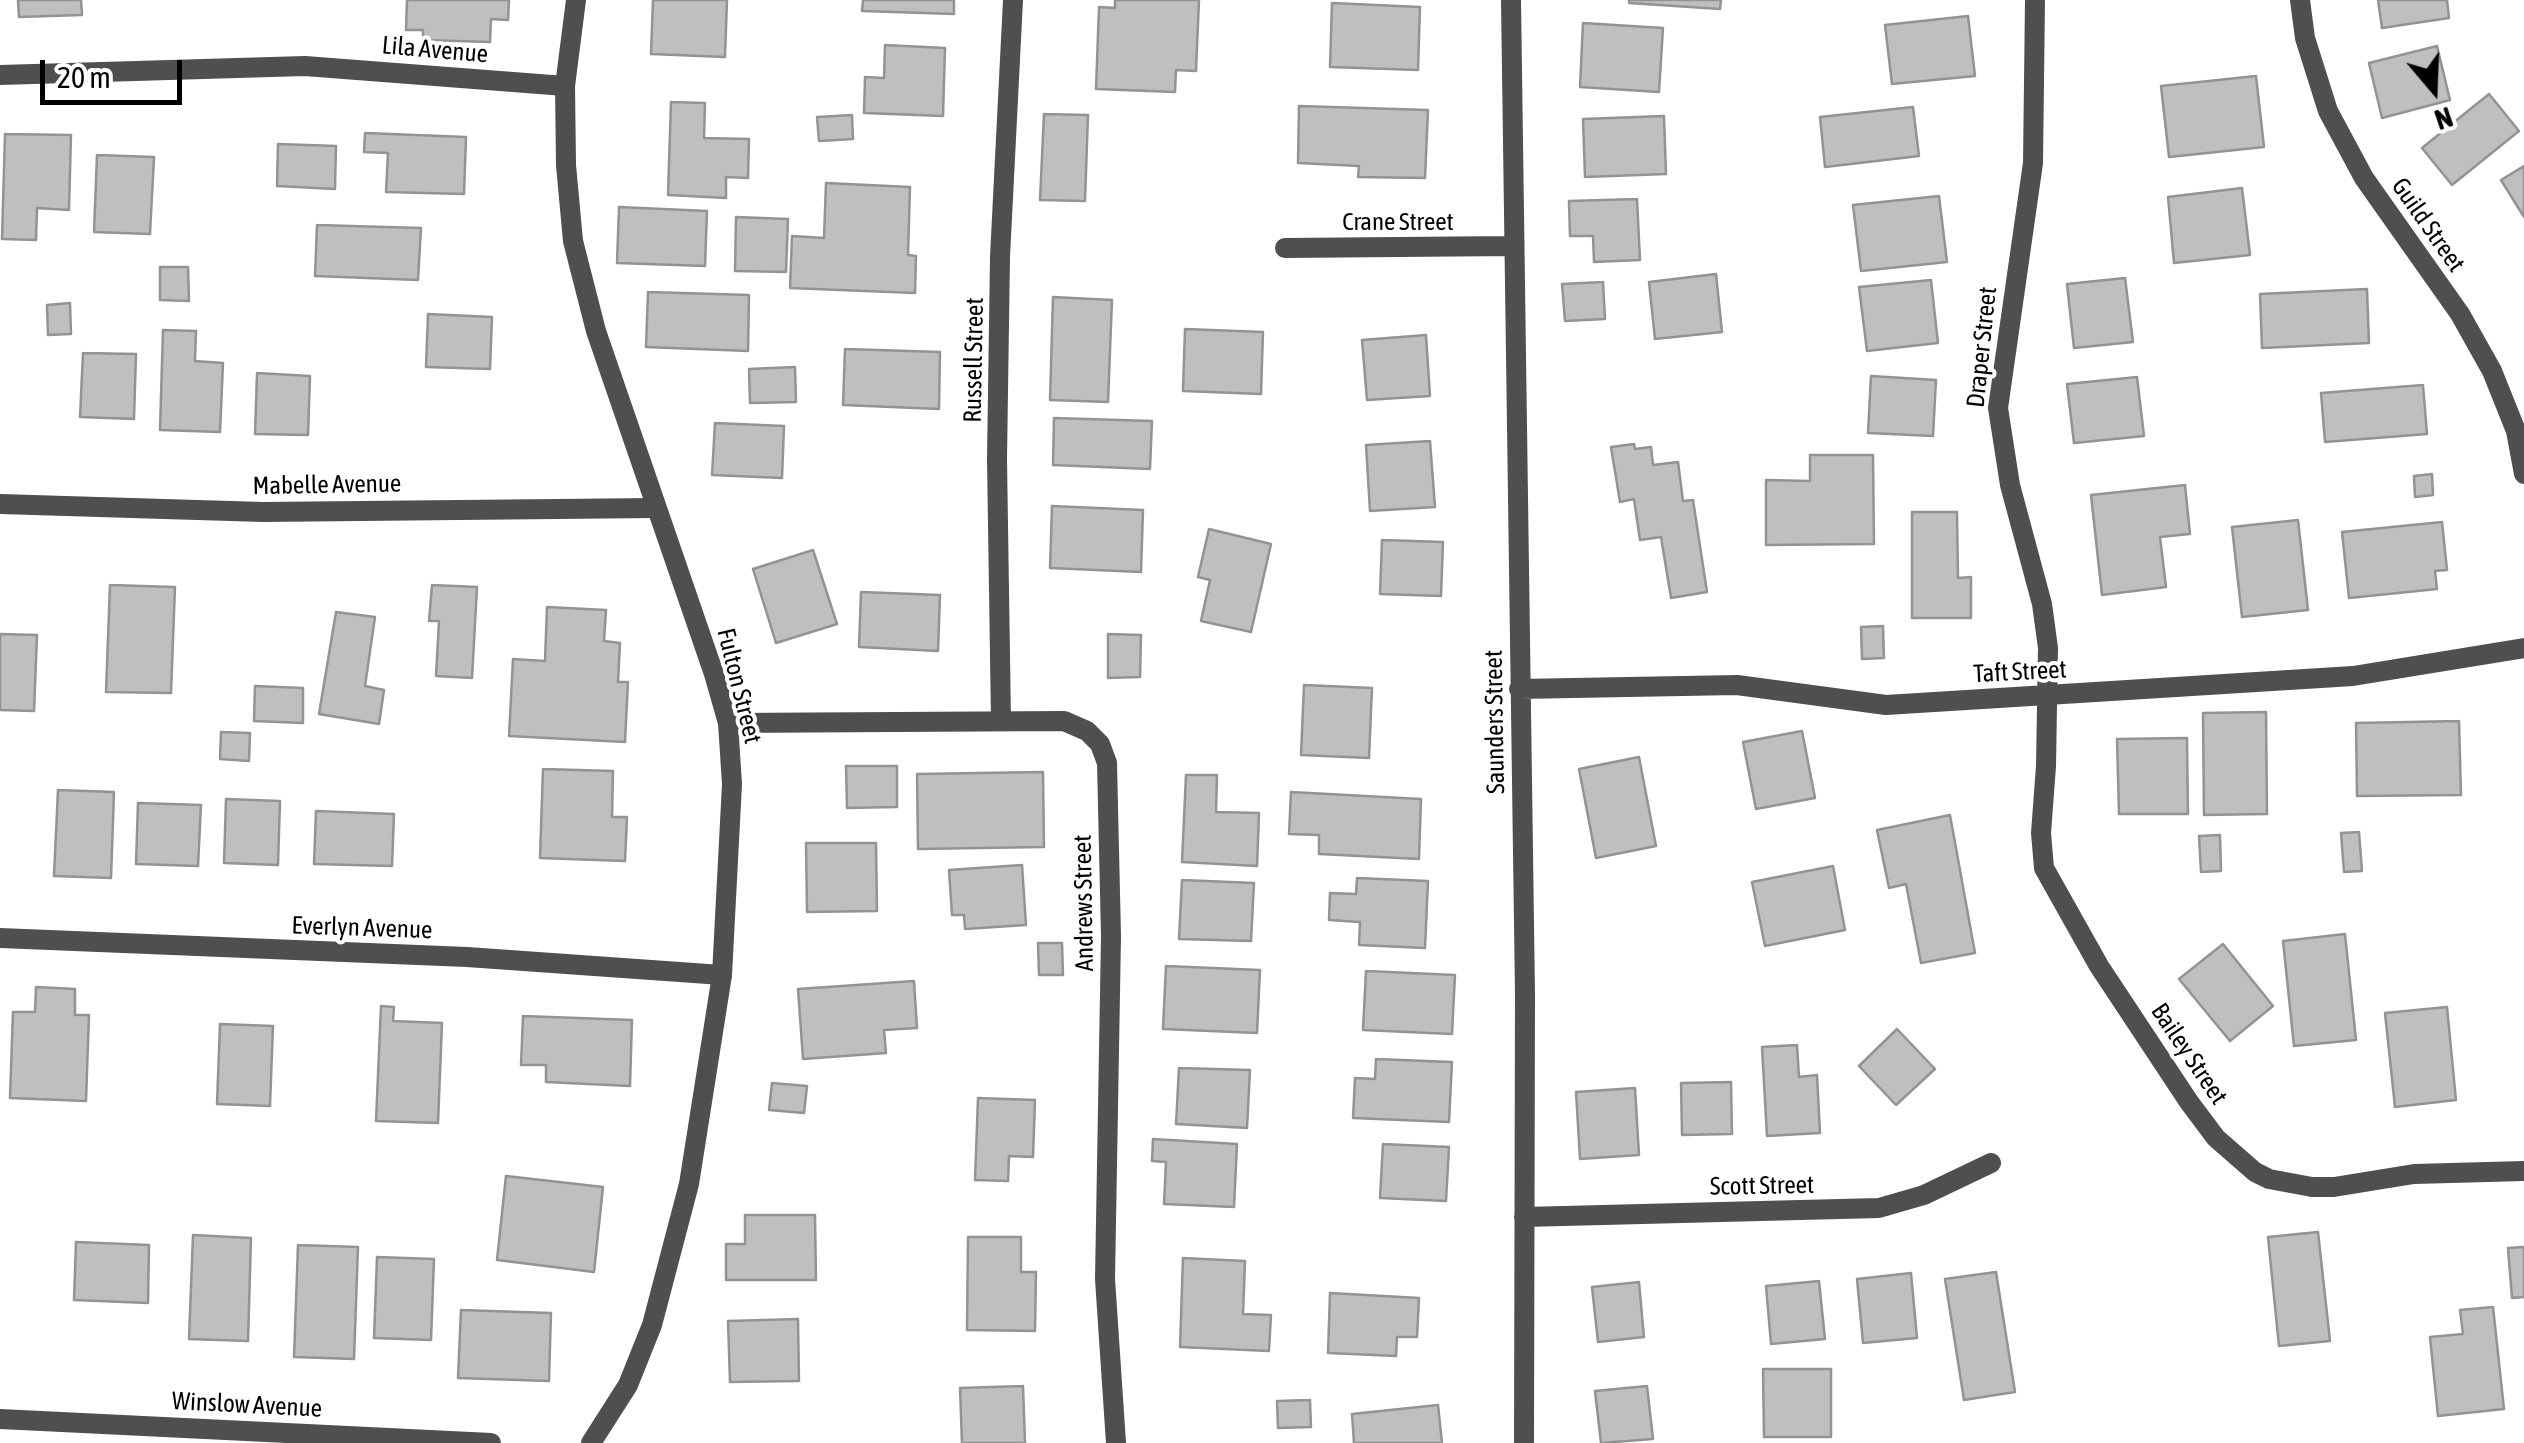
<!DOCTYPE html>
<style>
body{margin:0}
#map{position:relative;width:2524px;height:1443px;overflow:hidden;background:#fff;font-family:"Asap Condensed",sans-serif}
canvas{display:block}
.north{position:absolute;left:2384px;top:40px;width:100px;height:100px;-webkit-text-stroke:8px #fff;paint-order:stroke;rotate:161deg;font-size:28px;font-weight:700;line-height:40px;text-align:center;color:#000}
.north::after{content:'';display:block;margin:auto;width:35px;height:45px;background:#000;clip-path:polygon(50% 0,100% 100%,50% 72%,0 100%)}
.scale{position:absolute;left:40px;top:60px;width:142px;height:45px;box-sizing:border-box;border:5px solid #000;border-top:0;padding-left:12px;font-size:30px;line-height:35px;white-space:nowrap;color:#000;-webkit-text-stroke:8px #fff;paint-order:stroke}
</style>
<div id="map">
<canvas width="2524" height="1443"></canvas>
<div class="north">N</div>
<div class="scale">20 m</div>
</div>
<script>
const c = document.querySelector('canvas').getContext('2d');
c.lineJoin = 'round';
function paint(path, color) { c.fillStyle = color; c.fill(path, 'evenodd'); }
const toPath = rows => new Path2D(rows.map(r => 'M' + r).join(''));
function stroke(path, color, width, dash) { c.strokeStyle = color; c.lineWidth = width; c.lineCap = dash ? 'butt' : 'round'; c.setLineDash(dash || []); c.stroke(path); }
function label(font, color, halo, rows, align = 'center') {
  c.font = font + ' "Asap Condensed",sans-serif'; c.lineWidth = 8; c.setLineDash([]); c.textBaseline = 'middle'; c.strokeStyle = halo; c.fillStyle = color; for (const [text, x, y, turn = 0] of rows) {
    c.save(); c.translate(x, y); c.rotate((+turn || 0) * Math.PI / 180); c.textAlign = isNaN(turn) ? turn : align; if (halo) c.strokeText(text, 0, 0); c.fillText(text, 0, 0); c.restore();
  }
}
const building = toPath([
 [18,0,81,0,82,15,19,17,18,0],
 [407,0,509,0,508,20,491,19,490,42,423,40,423,30,406,30,407,0],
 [653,0,727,0,725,57,651,54,653,0],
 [863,0,954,0,954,14,862,11,863,0],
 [1115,0,1199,0,1196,71,1176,70,1175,92,1096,89,1099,7,1115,8,1115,0],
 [1629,0,1721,0,1720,9,1629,3,1629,0],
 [2378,0,2447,0,2449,18,2382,28,2378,0],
 [1332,3,1420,7,1418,70,1330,67,1332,3],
 [1968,16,1975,76,1892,84,1885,25,1968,16],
 [1583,23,1663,28,1659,92,1580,87,1583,23],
 [885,45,945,48,943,116,864,113,865,77,884,78,885,45],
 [2437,46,2450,100,2382,118,2369,63,2437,46],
 [2256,76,2264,147,2169,157,2161,86,2256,76],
 [2489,94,2519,131,2452,185,2422,148,2489,94],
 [671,102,705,103,704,138,749,139,748,178,726,177,726,198,668,195,671,102],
 [1299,106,1428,110,1425,178,1358,177,1359,166,1298,163,1299,106],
 [1913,107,1919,156,1825,167,1820,117,1913,107],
 [1044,114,1088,115,1085,201,1040,200,1044,114],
 [852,115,853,139,819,141,817,117,852,115],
 [1664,116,1666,174,1585,177,1583,119,1664,116],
 [365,133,466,137,464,194,386,192,388,153,364,152,365,133],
 [5,134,71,135,69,210,37,208,36,240,2,239,5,134],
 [278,144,336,146,335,189,277,186,278,144],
 [97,155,154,157,150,234,94,232,97,155],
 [2524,166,2524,217,2501,180,2524,166],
 [826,183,910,187,908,255,916,256,915,293,790,288,792,236,824,238,826,183],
 [2242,188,2250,255,2174,263,2168,197,2242,188],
 [1939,196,1947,262,1861,271,1853,205,1939,196],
 [1637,199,1640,260,1594,262,1593,236,1570,236,1569,201,1637,199],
 [619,207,707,211,705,266,617,263,619,207],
 [736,217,788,219,786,272,735,271,736,217],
 [317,225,421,228,418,280,315,276,317,225],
 [160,267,188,267,189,301,160,300,160,267],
 [1716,274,1722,332,1655,339,1649,282,1716,274],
 [2125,278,2133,342,2074,348,2067,284,2125,278],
 [1931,280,1938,343,1867,351,1859,287,1931,280],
 [1603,282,1605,319,1565,321,1562,284,1603,282],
 [2367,289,2369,343,2262,348,2260,294,2367,289],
 [648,292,749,295,748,351,646,347,648,292],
 [1053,297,1112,300,1108,402,1050,400,1053,297],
 [70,303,71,334,48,335,47,305,70,303],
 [428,314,492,317,490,369,426,367,428,314],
 [1185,329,1263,332,1261,394,1183,391,1185,329],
 [163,330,196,331,195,361,223,363,220,432,160,430,163,330],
 [1426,335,1430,396,1367,400,1362,340,1426,335],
 [845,349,940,352,939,409,843,405,845,349],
 [83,353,136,354,134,419,80,417,83,353],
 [795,367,796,402,750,403,749,369,795,367],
 [257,373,310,376,308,435,255,434,257,373],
 [1871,376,1936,380,1933,436,1868,433,1871,376],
 [2137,377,2144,436,2074,443,2067,384,2137,377],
 [2423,385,2427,434,2325,442,2321,393,2423,385],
 [1054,418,1152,421,1150,469,1053,465,1054,418],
 [715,423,784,426,782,478,712,475,715,423],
 [1430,441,1435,507,1370,511,1366,445,1430,441],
 [1634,444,1635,449,1651,447,1653,465,1678,462,1683,501,1693,500,1707,592,1671,598,1661,537,1640,540,1634,499,1620,502,1611,447,1634,444],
 [1810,455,1873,455,1874,544,1766,545,1766,480,1810,481,1810,455],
 [2432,474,2433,495,2415,497,2414,476,2432,474],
 [2185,485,2190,534,2160,537,2166,587,2102,595,2091,495,2185,485],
 [1052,506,1143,510,1141,572,1050,568,1052,506],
 [1912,512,1957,512,1958,578,1971,577,1971,618,1912,618,1912,512],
 [2298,520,2308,610,2242,617,2232,527,2298,520],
 [2442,522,2447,570,2435,571,2437,589,2349,598,2342,532,2442,522],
 [1209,529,1271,544,1251,632,1201,621,1210,580,1198,577,1209,529],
 [1382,540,1443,542,1441,596,1380,594,1382,540],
 [813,550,837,624,776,643,753,569,813,550],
 [110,585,175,587,171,693,106,692,110,585],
 [432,585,477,587,472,678,436,676,439,621,429,621,432,585],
 [861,592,940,595,938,651,859,647,861,592],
 [547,607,606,610,604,641,620,643,618,682,628,682,625,742,509,736,513,659,545,661,547,607],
 [336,612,375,617,365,686,384,690,379,724,319,714,336,612],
 [1883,626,1884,658,1862,659,1861,627,1883,626],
 [0,634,37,635,34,711,0,710,0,634],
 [1108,634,1141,635,1140,677,1108,678,1108,634],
 [1304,685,1372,688,1369,758,1301,755,1304,685],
 [255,686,303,688,303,723,254,721,255,686],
 [2266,712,2267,814,2204,815,2203,713,2266,712],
 [2459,721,2461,795,2357,796,2356,723,2459,721],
 [1802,731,1815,798,1756,809,1743,742,1802,731],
 [221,732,250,733,249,761,220,759,221,732],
 [2187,738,2188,814,2119,814,2117,739,2187,738],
 [1639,757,1656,846,1596,858,1579,769,1639,757],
 [846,766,897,766,897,807,847,808,846,766],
 [543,769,613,771,612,817,627,817,625,861,540,858,543,769],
 [1043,772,1044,847,918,849,917,774,1043,772],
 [1186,775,1217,775,1216,812,1259,813,1257,866,1182,862,1186,775],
 [58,790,114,792,111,878,54,876,58,790],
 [1291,792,1421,799,1419,859,1319,854,1319,835,1289,834,1291,792],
 [226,799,280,801,278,865,224,863,226,799],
 [138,803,201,805,198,866,136,864,138,803],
 [316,811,394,814,392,866,314,864,316,811],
 [1950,815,1975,953,1921,963,1906,884,1889,888,1877,830,1950,815],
 [2359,832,2362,871,2344,872,2341,833,2359,832],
 [2220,835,2221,871,2201,872,2199,836,2220,835],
 [806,843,876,843,877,911,807,912,806,843],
 [1022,865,1026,925,965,929,964,915,952,915,949,870,1022,865],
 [1833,866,1845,930,1765,946,1752,882,1833,866],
 [1357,878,1428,881,1425,948,1359,945,1360,922,1329,920,1330,893,1356,894,1357,878],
 [1182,880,1254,883,1251,941,1179,939,1182,880],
 [2345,934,2356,1040,2294,1046,2283,941,2345,934],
 [1038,943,1062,943,1063,975,1039,975,1038,943],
 [2223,944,2273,1006,2230,1041,2179,979,2223,944],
 [1166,966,1260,970,1257,1033,1163,1029,1166,966],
 [1366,971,1455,975,1452,1034,1363,1030,1366,971],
 [914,981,917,1028,884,1030,886,1053,803,1059,798,989,914,981],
 [36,987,75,989,75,1015,89,1015,86,1101,10,1098,13,1012,35,1012,36,987],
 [381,1006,394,1007,393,1021,442,1023,438,1123,376,1121,381,1006],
 [2447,1007,2456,1100,2395,1107,2385,1013,2447,1007],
 [523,1016,632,1020,630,1086,546,1082,546,1065,521,1065,523,1016],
 [220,1024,273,1026,270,1106,217,1104,220,1024],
 [1897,1029,1935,1069,1896,1105,1859,1066,1897,1029],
 [1797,1045,1799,1077,1817,1075,1820,1133,1767,1136,1762,1047,1797,1045],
 [1376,1059,1452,1062,1449,1122,1353,1118,1355,1078,1375,1079,1376,1059],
 [1179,1068,1250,1070,1247,1128,1176,1124,1179,1068],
 [1731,1082,1732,1134,1682,1135,1681,1083,1731,1082],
 [772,1083,807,1086,804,1113,769,1110,772,1083],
 [1635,1088,1639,1155,1580,1159,1576,1092,1635,1088],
 [978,1098,1035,1100,1033,1157,1009,1156,1008,1181,975,1180,978,1098],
 [1153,1139,1237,1144,1234,1207,1164,1204,1166,1162,1152,1161,1153,1139],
 [1383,1144,1449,1147,1446,1201,1380,1198,1383,1144],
 [506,1176,603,1187,594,1272,497,1260,506,1176],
 [745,1215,815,1215,816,1280,726,1280,726,1244,745,1244,745,1215],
 [2318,1232,2330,1341,2279,1346,2268,1237,2318,1232],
 [193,1235,251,1238,248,1341,189,1339,193,1235],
 [968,1237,1021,1237,1021,1272,1036,1272,1035,1331,967,1330,968,1237],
 [76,1242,149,1245,148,1303,74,1300,76,1242],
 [298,1245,358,1247,354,1359,294,1357,298,1245],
 [2524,1247,2524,1297,2512,1298,2508,1248,2524,1247],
 [377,1257,434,1259,431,1340,374,1338,377,1257],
 [1183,1258,1245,1261,1243,1314,1271,1315,1269,1351,1180,1347,1183,1258],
 [1996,1272,2015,1392,1964,1400,1945,1279,1996,1272],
 [1911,1273,1917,1338,1863,1343,1857,1279,1911,1273],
 [1819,1281,1825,1339,1771,1344,1766,1286,1819,1281],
 [1639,1282,1644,1337,1598,1342,1592,1287,1639,1282],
 [1330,1293,1419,1298,1417,1337,1397,1337,1396,1356,1328,1353,1330,1293],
 [2493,1307,2504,1409,2438,1416,2430,1337,2463,1334,2460,1310,2493,1307],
 [461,1310,551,1313,549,1381,458,1378,461,1310],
 [798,1319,799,1381,730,1382,728,1321,798,1319],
 [1763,1369,1831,1369,1831,1437,1764,1437,1763,1369],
 [1023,1386,1025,1443,962,1443,960,1388,1023,1386],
 [1647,1386,1653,1439,1601,1443,1595,1391,1647,1386],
 [1310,1400,1311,1427,1278,1428,1277,1401,1310,1400],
 [1438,1405,1442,1443,1354,1443,1352,1414,1438,1405]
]);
const minor = toPath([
 [1511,0,1525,993,1524,1443],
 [2035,0,2033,163,1998,408,2010,485,2042,604,2048,648,2046,766,2041,833,2044,868,2099,966,2189,1102,2216,1138,2255,1172,2269,1179,2312,1187,2334,1187,2414,1174,2524,1171],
 [2300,0,2305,38,2328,111,2364,178,2460,314,2492,371,2516,431,2524,474],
 [0,75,305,66,565,86],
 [1285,248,1512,246],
 [0,504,263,512,655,508],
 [1519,689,1737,685,1886,705,2353,676,2524,648],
 [1001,721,997,459,1000,257,1013,0],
 [728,723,1064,721,1087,731,1100,744,1107,763,1111,936,1105,1279,1116,1443],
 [0,938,467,957,722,975],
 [1524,1217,1879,1208,1924,1195,1991,1163],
 [0,1419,491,1443]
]);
const tertiary = toPath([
 [576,0,565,86,566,165,573,241,596,331,714,674,728,723,732,784,722,975,689,1184,652,1325,628,1385,591,1443]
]);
const streetNames = [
 ["Lila Avenue",435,50,5],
 ["Crane Street",1398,222],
 ["Guild Street",2428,225,55],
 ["Draper Street",1982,347,-84],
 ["Russell Street",974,360,-89],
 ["Mabelle Avenue",327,485,-1],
 ["Taft Street",2020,672,-3],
 ["Fulton Street",739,686,76],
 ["Saunders Street",1495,722,-91],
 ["Andrews Street",1084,903,-91],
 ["Everlyn Avenue",362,928,2],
 ["Bailey Street",2189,1054,56],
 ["Scott Street",1762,1186,-1],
 ["Winslow Avenue",247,1405,3]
];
paint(building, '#bfbfbf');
stroke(building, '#939393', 2.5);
stroke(minor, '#4f4f4f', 20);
stroke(tertiary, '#4f4f4f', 20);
label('25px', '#000', '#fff', streetNames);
</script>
